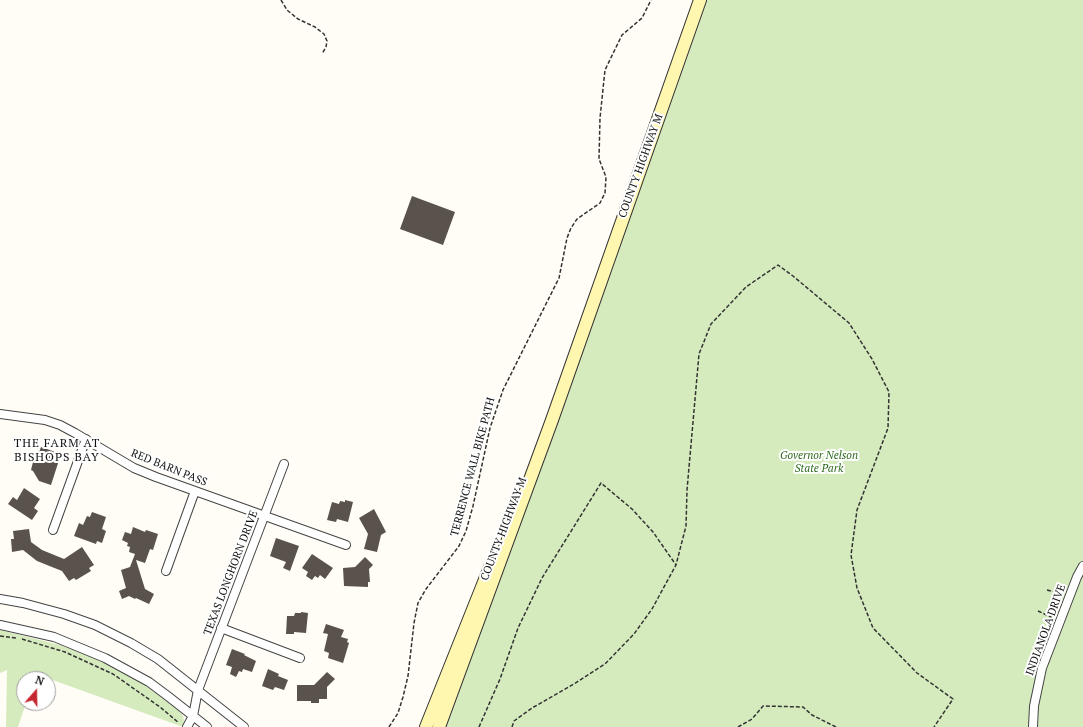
<!DOCTYPE html>
<style>
body{margin:0}
#map{position:relative;width:1083px;height:727px;overflow:hidden;background:#fffdf5;font-family:"PT Serif",serif}
canvas{display:block}
.north{position:absolute;left:16px;top:671px;width:40px;height:40px;box-sizing:border-box;background:#fff;border:1px solid #a0a0a0;border-radius:50%;rotate:20deg;font-size:11px;font-weight:700;line-height:16px;text-align:center;color:#111}
.north::after{content:'';display:block;margin:auto;width:14px;height:18px;background:#c4262e;clip-path:polygon(50% 0,100% 100%,50% 72%,0 100%)}
</style>
<div id="map">
<canvas width="1083" height="727"></canvas>
<div class="north">N</div>
</div>
<script>
const c = document.querySelector('canvas').getContext('2d');
c.lineJoin = 'round';
function paint(path, color) { c.fillStyle = color; c.fill(path, 'evenodd'); }
const toPath = rows => new Path2D(rows.map(r => 'M' + r).join(''));
function stroke(path, color, width, dash) { c.strokeStyle = color; c.lineWidth = width; c.lineCap = dash ? 'butt' : 'round'; c.setLineDash(dash || []); c.stroke(path); }
function label(font, color, halo, rows, align = 'center') {
  c.font = font + ' "PT Serif",serif'; c.lineWidth = 4; c.setLineDash([]); c.textBaseline = 'middle'; c.strokeStyle = halo; c.fillStyle = color; for (const [text, x, y, turn = 0] of rows) {
    c.save(); c.translate(x, y); c.rotate((+turn || 0) * Math.PI / 180); c.textAlign = isNaN(turn) ? turn : align; if (halo) c.strokeText(text, 0, 0); c.fillText(text, 0, 0); c.restore();
  }
}
const green = toPath([
 [707,0,1083,0,1083,727,442,727],
 [0,630,60,645,101,661,137,680,163,698,182,714,184,720,183,727,36,674,34,679,24,679,24,703,26,703,18,727,6,727,7,670,0,673]
]);
const building = toPath([
 [412,196,455,212,443,245,400,229],
 [41,447,61,454,51,485,39,481,33,471,31,470,33,462,35,463],
 [24,488,40,499,34,508,38,511,32,520,8,504,13,497,17,500],
 [345,500,353,502,348,522,337,519,336,522,327,520,332,502,339,504,340,501,345,502],
 [374,509,386,532,381,535,377,552,364,549,368,534,359,518],
 [92,512,106,517,102,529,106,531,102,543,97,541,96,544,74,536,79,523,83,525,87,516,90,517],
 [133,527,145,532,146,530,158,534,153,550,150,549,145,563,136,560,145,589,154,594,149,604,136,598,135,599,129,596,122,599,119,591,126,588,121,570,130,567,135,554,129,552,130,547,127,546,128,543,122,540,125,532,131,534],
 [29,529,31,542,42,550,64,559,82,547,94,565,89,568,91,571,76,580,74,578,69,581,62,571,37,561,23,550,12,552,11,539,14,539,13,531],
 [276,538,299,546,290,571,283,568,286,562,270,556],
 [312,554,333,568,325,579,320,575,318,578,315,576,312,580,306,576,308,572,302,568],
 [365,557,373,565,369,569,370,582,368,582,368,587,344,586,343,568,355,567],
 [301,612,308,613,306,633,294,632,294,634,286,634,287,616,294,616,295,613,301,613],
 [326,624,344,630,341,637,348,639,347,642,349,643,343,663,328,658,329,653,324,651,328,634,323,633],
 [232,649,245,654,244,655,256,661,252,672,243,669,242,672,239,671,236,677,230,674,232,667,226,665],
 [268,669,279,674,278,676,288,680,284,690,275,687,273,690,262,686],
 [327,672,335,679,327,687,327,699,319,699,319,703,311,703,311,701,297,701,297,685,314,685]
]);
const path = toPath([
 [281,0,287,10,298,19,315,27,324,34,327,41,326,47,322,54],
 [1047,590,1062,594],
 [1038,611,1053,618],
 [0,636,16,638],
 [22,639,65,652,113,674,160,707,179,723],
 [389,727,398,713,403,697,408,676,414,623,418,603,426,589,459,546,466,531,473,506,490,428,503,390,559,278,567,238,571,228,577,219,600,203,605,193,606,177,599,159,600,118,605,70,622,35,642,18,651,0],
 [479,727,500,679,518,628,542,578,601,483,632,509,653,532,676,565],
 [512,727,514,721,532,708,574,684,605,664,634,634,652,609,676,565,686,526,687,490,699,354,711,324,746,287,778,265,793,276,849,323,872,359,889,392,888,428,857,510,851,555,857,588,873,628,917,673,953,699,934,727],
 [738,727,752,719,763,706,803,707,812,715,836,727]
]);
const minor = toPath([
 [0,414,45,420,60,425,75,433,134,468,156,477,346,545],
 [53,530,86,439],
 [166,571,195,491],
 [0,599,23,603,64,614,95,625,131,643,158,659,244,727],
 [0,625,54,637,105,658,149,682,169,697,207,727],
 [221,628,300,658],
 [187,727,193,716,198,690,284,464],
 [1033,727,1034,706,1042,668,1077,577,1083,566]
]);
const secondary = toPath([
 [426,727,490,567],
 [439,727,552,420,700,0]
]);
const streetNames = [
 ["COUNTY HIGHWAY M",641,166,-70],
 ["TERRENCE WALL BIKE PATH",473,467,-75],
 ["RED BARN PASS",169,468,22],
 ["COUNTY HIGHWAY M",504,529,-69],
 ["TEXAS LONGHORN DRIVE",231,573,-69],
 ["INDIANOLA DRIVE",1046,630,-70]
];
const parkNames = [
 ["Governor Nelson",819,456],
 ["State Park",819,469]
];
const neighbourhoodNames = [
 ["THE FARM AT",57,444],
 ["BISHOPS BAY",57,458]
];
paint(green, '#d5ebbd');
paint(building, '#5a524d');
stroke(minor, '#444', 10);
stroke(secondary, '#333', 14);
stroke(path, '#333', 1.5, [4, 2]);
stroke(minor, '#fff', 8);
stroke(secondary, '#fff6b0', 12);
label('11px', '#111', '#fff', streetNames);
label('italic 11px', '#2f6b1f', '#fff', parkNames);
c.letterSpacing = '1px';
label('12px', '#111', '#fff', neighbourhoodNames);
c.letterSpacing = '0px';
</script>
